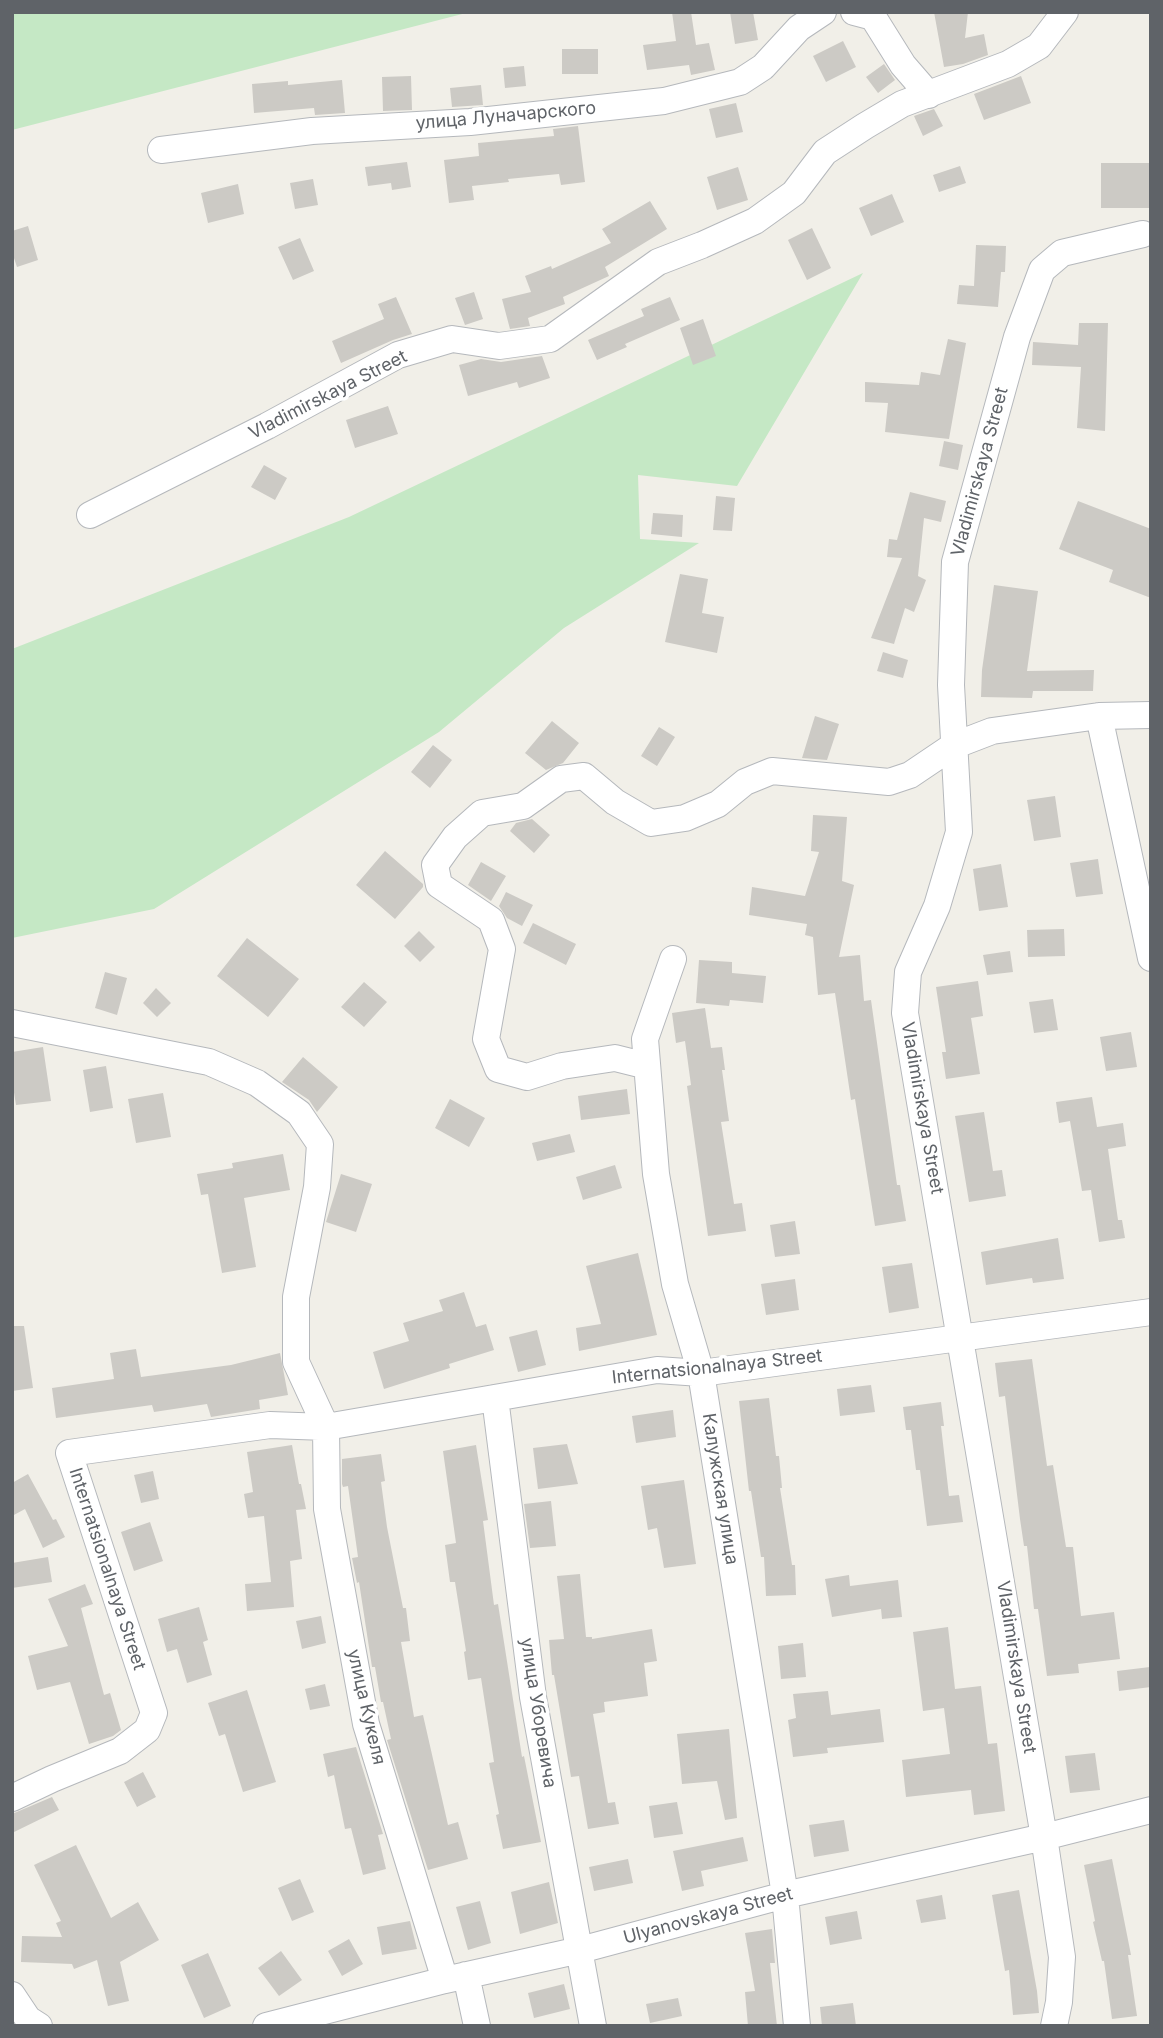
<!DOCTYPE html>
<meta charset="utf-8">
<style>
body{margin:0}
#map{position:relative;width:1163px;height:2038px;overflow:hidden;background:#f1efe8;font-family:Inter,sans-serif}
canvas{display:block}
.frame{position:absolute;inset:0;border:14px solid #5f6368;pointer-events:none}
</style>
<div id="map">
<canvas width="1163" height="2038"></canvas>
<div class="frame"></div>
</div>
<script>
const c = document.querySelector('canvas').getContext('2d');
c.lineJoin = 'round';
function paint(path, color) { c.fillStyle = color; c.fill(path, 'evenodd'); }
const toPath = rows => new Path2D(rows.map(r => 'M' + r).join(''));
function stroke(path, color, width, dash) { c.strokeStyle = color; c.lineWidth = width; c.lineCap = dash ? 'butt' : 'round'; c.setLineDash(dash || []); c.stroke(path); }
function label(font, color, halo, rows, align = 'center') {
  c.font = font + ' Inter,sans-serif'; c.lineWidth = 7; c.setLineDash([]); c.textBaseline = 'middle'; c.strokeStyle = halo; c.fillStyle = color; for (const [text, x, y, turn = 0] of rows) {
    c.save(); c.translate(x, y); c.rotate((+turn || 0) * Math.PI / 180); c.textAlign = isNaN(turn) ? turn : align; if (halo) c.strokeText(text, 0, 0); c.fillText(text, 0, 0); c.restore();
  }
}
const green = toPath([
 [12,12,470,12,12,130],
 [863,273,737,486,638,475,640,539,699,543,564,628,439,732,154,909,12,938,12,649,349,517]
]);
const building = toPath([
 [672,12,691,12,696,45,709,43,715,70,691,75,689,65,647,70,643,45,676,41],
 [730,12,753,12,758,40,735,44],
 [934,12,968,12,965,38,984,34,988,55,963,64,944,67],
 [843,41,856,67,826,82,813,56],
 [562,49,598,49,598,74,562,74],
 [884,64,895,80,878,93,866,77],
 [524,66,526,86,505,88,503,68],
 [411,76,412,110,383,111,382,77],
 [1021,76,1031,103,984,120,974,94],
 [342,80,345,113,315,115,314,108,254,113,252,84,288,81,288,85],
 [481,85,483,105,452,107,450,88],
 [736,103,743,132,716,138,709,109],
 [934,109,943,126,923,136,914,116],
 [578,126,585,182,561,185,559,174,508,179,509,182,472,186,474,200,449,203,444,160,479,156,478,143,554,136,553,129],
 [407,162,411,187,392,190,391,183,368,186,365,167],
 [1101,163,1151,163,1151,208,1101,208],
 [960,166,966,183,939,192,933,175],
 [738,167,748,200,717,210,707,177],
 [313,179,318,205,295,209,290,183],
 [238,184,244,214,208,223,201,193],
 [892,194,904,222,871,236,859,208],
 [650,201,667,229,605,267,609,276,563,297,565,304,528,318,530,326,510,329,502,299,531,292,525,276,551,266,552,269,611,243,602,229],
 [28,226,38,260,17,267,12,252,12,231],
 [812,228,831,268,807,280,788,240],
 [300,238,314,271,293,280,278,247],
 [976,245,1006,246,1005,272,1001,272,998,307,957,304,959,285,974,286],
 [474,292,483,319,465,325,455,298],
 [396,297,412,334,393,340,341,363,332,341,384,319,378,304],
 [670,297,680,320,625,344,627,347,597,360,588,340,644,316,641,309],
 [703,319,716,356,693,365,680,328],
 [1079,323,1108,323,1105,431,1077,428,1081,367,1032,365,1033,342,1078,345],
 [948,339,966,343,949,439,885,432,888,403,865,402,865,382,919,385,921,372,940,375],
 [542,356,550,378,519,388,517,382,468,396,459,365,481,359,501,362],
 [388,406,398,434,355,448,346,420],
 [944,441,963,445,958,470,939,466],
 [264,465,287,478,275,500,251,487],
 [910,492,946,501,941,522,924,518,918,576,926,580,914,612,905,608,894,644,871,638,902,558,887,557,889,539,897,540],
 [716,496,735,498,732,531,713,530],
 [1078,501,1151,529,1151,598,1109,582,1113,570,1059,549],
 [653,513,683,515,682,537,651,534],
 [680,574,708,579,702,613,724,617,717,653,665,642],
 [994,585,1038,591,1027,671,1094,670,1093,691,1033,691,1032,698,981,697,982,670],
 [883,652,908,660,903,678,877,671],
 [815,716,839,724,827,760,802,758],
 [552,721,579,743,563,763,546,770,525,753],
 [659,727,675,737,657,766,641,756],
 [433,745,452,760,430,788,411,772],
 [1055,796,1061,837,1034,841,1027,800],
 [813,815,847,817,842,881,854,885,839,957,860,955,864,1001,871,1000,897,1185,900,1185,906,1221,875,1226,855,1099,851,1100,835,993,818,995,813,937,805,935,807,924,749,915,752,887,805,896,819,852,811,851],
 [532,819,550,835,534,853,510,831,516,823],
 [385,851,423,884,423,887,395,919,356,885],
 [1098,859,1103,894,1076,897,1070,863],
 [481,862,506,876,491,901,468,885],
 [1001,864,1008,907,979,911,973,869],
 [506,892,533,905,522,926,507,918,499,906],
 [533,923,576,944,566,965,523,943],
 [1064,929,1065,956,1028,957,1027,930],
 [419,931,435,947,420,962,404,946],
 [247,938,299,979,268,1017,217,976],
 [1010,951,1013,972,987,975,983,955],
 [699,960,732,962,732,973,766,976,763,1003,730,1000,729,1006,696,1003],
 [105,972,127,978,117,1015,95,1008],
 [978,981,983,1016,971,1018,980,1074,946,1079,942,1052,946,1052,936,987],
 [364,982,387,1002,364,1027,341,1007],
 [156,988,171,1003,157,1017,143,1003],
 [1053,999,1058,1030,1034,1033,1029,1002],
 [705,1008,711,1048,722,1047,725,1070,722,1070,729,1121,721,1122,734,1204,742,1203,746,1231,708,1236,687,1086,691,1085,685,1041,676,1043,672,1013],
 [1131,1032,1137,1067,1106,1071,1100,1037],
 [43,1047,51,1101,16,1105,12,1080,12,1052],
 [303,1057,338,1087,317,1112,309,1100,282,1082],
 [106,1066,113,1108,90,1112,83,1070],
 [627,1089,630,1114,581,1120,578,1096],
 [163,1093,171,1137,136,1143,128,1099],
 [1092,1097,1097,1127,1123,1123,1126,1146,1108,1149,1118,1220,1122,1220,1125,1238,1099,1242,1091,1190,1082,1191,1070,1121,1059,1123,1056,1102],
 [450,1099,485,1118,469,1147,435,1128],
 [984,1112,993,1171,1002,1170,1006,1196,969,1202,955,1116],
 [570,1134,575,1152,537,1161,532,1143],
 [283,1154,290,1190,244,1198,256,1267,222,1273,208,1194,201,1195,197,1174,233,1168,232,1163],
 [615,1165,622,1188,583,1200,576,1177],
 [341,1174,372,1184,356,1232,326,1222],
 [795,1221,800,1254,775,1257,770,1225],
 [1058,1238,1064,1279,1033,1283,1032,1278,986,1285,981,1252],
 [638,1253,657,1335,579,1351,576,1328,601,1324,586,1266],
 [912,1263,919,1308,889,1313,882,1267],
 [795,1279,799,1310,766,1315,761,1284],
 [464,1292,476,1327,486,1324,494,1350,449,1364,450,1368,384,1389,373,1352,409,1341,403,1323,443,1311,439,1300],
 [12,1326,24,1326,33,1388,12,1391],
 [537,1330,546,1365,518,1372,509,1337],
 [136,1349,141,1377,231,1365,280,1353,288,1395,259,1400,260,1409,211,1417,207,1404,154,1412,152,1405,56,1418,52,1388,114,1379,110,1353],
 [1032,1359,1047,1466,1053,1465,1066,1547,1073,1547,1081,1616,1114,1612,1120,1659,1078,1664,1079,1673,1047,1676,1038,1609,1034,1609,1027,1546,1024,1546,1020,1519,1005,1396,999,1397,995,1363],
 [871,1385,875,1412,840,1416,837,1389],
 [769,1398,776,1456,779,1456,782,1488,780,1488,792,1565,795,1565,796,1595,766,1596,764,1557,761,1557,751,1491,749,1491,739,1401],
 [941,1402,944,1426,941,1426,949,1496,959,1495,963,1522,927,1526,920,1470,916,1470,911,1430,906,1430,903,1407],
 [673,1410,676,1437,636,1443,632,1416],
 [567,1444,578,1484,538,1489,533,1448],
 [292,1445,299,1484,301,1484,306,1509,296,1510,302,1559,290,1561,294,1607,247,1611,245,1584,271,1582,264,1516,248,1518,244,1494,253,1492,247,1452],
 [476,1445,488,1520,483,1521,494,1605,498,1604,522,1757,524,1756,541,1842,503,1849,496,1815,499,1814,489,1763,494,1762,481,1678,468,1680,464,1652,466,1651,455,1582,450,1582,445,1545,456,1543,443,1451],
 [381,1454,385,1481,381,1482,387,1527,403,1608,406,1608,410,1641,401,1642,414,1717,423,1715,448,1825,458,1822,468,1859,428,1870,387,1740,391,1739,383,1702,381,1702,375,1667,372,1667,359,1582,357,1583,352,1558,358,1557,348,1486,343,1487,342,1484,342,1459],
 [153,1471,159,1499,141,1503,134,1475],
 [28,1474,53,1520,56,1519,65,1537,43,1548,25,1509,12,1516,12,1483],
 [684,1480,696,1564,664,1568,657,1528,648,1530,641,1486],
 [551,1501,556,1546,530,1548,524,1504],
 [150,1522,163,1561,134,1571,121,1532],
 [48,1557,52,1582,12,1588,12,1563],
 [580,1574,586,1637,592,1637,592,1639,652,1629,657,1661,644,1663,648,1696,604,1702,605,1712,593,1714,608,1803,615,1802,619,1824,588,1829,579,1776,571,1777,554,1675,552,1675,549,1640,564,1639,557,1576],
 [849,1575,850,1586,898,1580,902,1617,882,1619,881,1609,832,1617,825,1579],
 [85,1584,93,1604,81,1608,104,1695,110,1693,121,1730,113,1736,89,1744,70,1682,37,1690,28,1656,68,1646,48,1599],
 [199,1607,208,1640,203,1642,212,1675,187,1683,177,1649,167,1652,158,1619],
 [321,1616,326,1643,302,1649,296,1621],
 [948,1627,955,1689,981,1686,988,1744,997,1743,1005,1811,974,1815,971,1790,906,1797,902,1760,950,1754,944,1708,923,1711,913,1632],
 [803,1643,806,1677,781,1679,778,1646],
 [1150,1667,1151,1687,1119,1691,1117,1671],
 [325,1684,330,1706,310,1710,305,1689],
 [247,1690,276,1782,243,1792,225,1734,219,1736,208,1703],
 [828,1691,831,1715,880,1709,884,1742,827,1748,828,1753,793,1757,788,1720,796,1718,793,1694],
 [729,1729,737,1818,725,1820,717,1781,682,1784,677,1734],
 [356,1747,383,1834,378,1835,386,1869,363,1875,351,1828,345,1829,334,1775,328,1777,323,1754],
 [1095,1753,1100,1790,1070,1793,1065,1756],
 [143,1772,156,1797,137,1807,124,1782],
 [52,1797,59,1810,12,1833,12,1814],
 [677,1802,683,1834,654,1838,649,1806],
 [844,1820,849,1851,814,1857,809,1825],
 [743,1837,748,1861,701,1871,704,1886,682,1891,673,1851],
 [76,1845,111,1918,138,1902,159,1940,120,1962,129,2001,108,2006,97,1960,74,1969,72,1964,21,1962,22,1936,62,1937,56,1923,61,1921,34,1865],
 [628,1859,633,1883,594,1891,589,1867],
 [1112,1859,1131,1955,1128,1955,1137,2016,1112,2019,1104,1961,1102,1961,1093,1922,1095,1921,1084,1865],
 [300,1879,314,1912,292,1921,278,1888],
 [549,1882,558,1923,520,1934,511,1892],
 [1019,1890,1037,1991,1039,2013,1013,2015,1009,1970,1005,1971,992,1895],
 [942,1895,946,1919,921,1923,916,1900],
 [480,1901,491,1943,468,1950,456,1907],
 [857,1911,862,1939,830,1945,825,1917],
 [410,1921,417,1949,382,1955,377,1927],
 [772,1929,775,1963,770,1963,777,2026,748,2026,745,1992,755,1991,745,1933],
 [349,1939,363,1964,342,1976,328,1951],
 [281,1951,302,1980,279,1996,258,1968],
 [208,1953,231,2006,204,2018,181,1965],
 [564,1984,570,2009,534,2018,528,1993],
 [678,1998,682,2016,650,2023,646,2004],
 [853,2003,856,2026,822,2026,820,2007]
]);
const minor = toPath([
 [854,12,873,17,903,65,929,95],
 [161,150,312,131,470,122,664,101,740,82,763,67,799,28,823,12],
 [90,515,267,426,398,355,452,339,499,346,550,339,658,262,702,245,755,221,794,193,825,152,865,126,902,104,1008,64,1039,46,1065,12],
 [1099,716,1151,958],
 [673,959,645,1039,656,1174,675,1284,701,1373,785,1895,797,2026],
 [12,1023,209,1062,257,1083,299,1113,320,1144,317,1187,296,1297,296,1362,326,1427,327,1509,366,1724,445,1980],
 [647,1066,615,1058,562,1066,527,1077,498,1069,486,1039,502,949,491,920,439,885,435,865,455,837,482,813,523,806,561,779,584,776,615,802,651,823,685,818,718,804,745,782,772,771,889,782,910,775,953,746,992,731,1099,716,1151,715],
 [495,1398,533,1697,593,2026],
 [12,1798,52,1779,120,1751,147,1730,154,1713,69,1453,270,1425,326,1427,657,1370,701,1373,1151,1312],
 [466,1975,477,2026],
 [12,1995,28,2019,39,2026],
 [266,2026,445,1980,580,1950,785,1895,1044,1837,1151,1810],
 [1054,2026,1059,2002,1062,1957,1044,1837,905,1013,908,972,937,906,959,832,951,685,955,562,1017,337,1042,270,1062,253,1143,234]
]);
const streetNames = [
 ["улица Луначарского",506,116,-5],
 ["Vladimirskaya Street",328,395,-27],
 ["Vladimirskaya Street",980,472,-75],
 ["Vladimirskaya Street",922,1108,80],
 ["Internatsionalnaya Street",717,1367,-6],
 ["Калужская улица",720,1489,81],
 ["Internatsionalnaya Street",107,1569,72],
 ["Vladimirskaya Street",1016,1667,81],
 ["улица Кукеля",366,1707,77],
 ["улица Уборевича",538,1713,81],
 ["Ulyanovskaya Street",708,1916,-15]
];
paint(green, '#c5e8c5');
paint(building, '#cccac5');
stroke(minor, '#b5b8bc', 28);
stroke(minor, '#fff', 26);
label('18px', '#5f6368', '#fff', streetNames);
</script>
